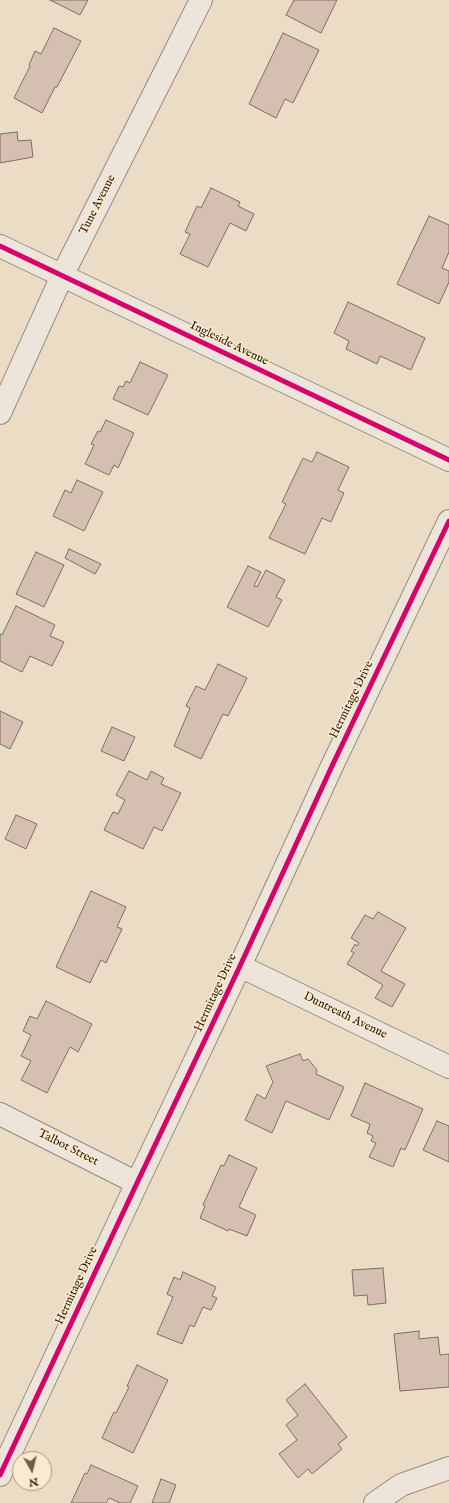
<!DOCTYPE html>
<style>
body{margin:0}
#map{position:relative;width:449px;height:1503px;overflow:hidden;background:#ebdcc6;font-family:"IM FELL English",serif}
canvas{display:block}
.north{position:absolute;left:12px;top:1451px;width:40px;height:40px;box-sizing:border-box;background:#fcead0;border:1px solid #a89680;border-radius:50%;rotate:172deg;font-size:11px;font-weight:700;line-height:16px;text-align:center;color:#291807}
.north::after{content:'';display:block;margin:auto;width:14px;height:18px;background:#6d5d4a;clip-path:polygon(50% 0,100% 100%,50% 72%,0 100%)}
</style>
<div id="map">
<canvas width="449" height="1503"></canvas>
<div class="north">N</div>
</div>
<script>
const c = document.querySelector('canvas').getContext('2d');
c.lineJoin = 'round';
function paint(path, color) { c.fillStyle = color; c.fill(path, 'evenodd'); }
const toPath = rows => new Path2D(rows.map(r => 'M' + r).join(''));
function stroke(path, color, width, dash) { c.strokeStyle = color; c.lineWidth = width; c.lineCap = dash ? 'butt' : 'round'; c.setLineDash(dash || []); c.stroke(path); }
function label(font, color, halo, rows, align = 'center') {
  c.font = font + ' "IM FELL English",serif'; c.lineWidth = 3; c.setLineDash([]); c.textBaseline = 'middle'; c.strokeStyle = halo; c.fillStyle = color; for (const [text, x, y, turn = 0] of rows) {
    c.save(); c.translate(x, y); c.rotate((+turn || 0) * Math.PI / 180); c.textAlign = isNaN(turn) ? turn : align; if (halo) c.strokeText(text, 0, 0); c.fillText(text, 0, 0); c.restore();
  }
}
const building = toPath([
 [50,0,88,0,80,15,50,0],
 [294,0,337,0,321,33,286,15,294,0],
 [54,28,81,41,57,87,55,87,42,113,14,98,30,66,29,65,35,51,41,54,54,28],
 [283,33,319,50,293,103,285,99,276,118,249,104,283,33],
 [17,132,18,141,31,140,33,157,0,163,0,134,17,132],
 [211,188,240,202,238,206,254,214,246,231,230,223,208,267,180,254,190,234,185,232,197,206,201,208,211,188],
 [429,216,449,225,449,252,442,268,449,271,449,282,439,304,397,284,429,216],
 [348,302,425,338,411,370,380,356,377,364,346,349,349,341,334,333,348,302],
 [140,362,168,375,148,415,113,399,119,386,123,387,126,381,130,383,140,362],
 [106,420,134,433,118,468,114,465,109,475,85,464,94,445,91,444,98,431,100,432,106,420],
 [317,452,349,467,338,490,344,493,331,522,322,518,305,554,269,538,286,504,282,502,303,458,312,462,317,452],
 [77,480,103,492,84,531,53,516,65,490,71,493,77,480],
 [69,549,101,564,95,574,65,558,69,549],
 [36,552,64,565,44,607,16,594,36,552],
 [248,566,261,572,254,586,257,587,266,570,285,580,276,597,282,600,268,627,227,607,248,566],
 [16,606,55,625,50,636,64,642,52,666,30,656,22,672,0,661,0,634,2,635,16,606],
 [218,664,247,678,228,716,223,714,201,759,174,746,190,708,186,706,196,686,205,690,218,664],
 [0,711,23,722,10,749,0,744,0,711],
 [112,727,135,737,124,761,101,751,112,727],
 [129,771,147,780,151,771,164,778,161,784,181,793,162,831,154,827,143,849,104,830,113,812,118,814,125,800,116,795,129,771],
 [16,815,37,824,26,849,5,839,16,815],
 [91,891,126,907,117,927,122,929,106,963,101,960,90,983,56,967,91,891],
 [378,912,406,928,381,971,405,984,392,1007,375,998,383,985,347,964,354,953,351,951,355,944,357,946,359,943,351,938,365,915,373,919,378,912],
 [46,1001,92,1024,78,1052,70,1047,47,1093,21,1080,31,1061,21,1056,31,1035,23,1031,30,1016,37,1019,46,1001],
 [300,1054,303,1061,308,1059,317,1070,316,1074,344,1087,329,1120,286,1101,272,1133,245,1120,257,1094,265,1099,273,1082,266,1066,300,1054],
 [365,1083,423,1109,405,1150,401,1148,393,1167,369,1157,376,1143,371,1141,373,1136,367,1133,370,1124,351,1116,365,1083],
 [437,1121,449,1126,449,1162,423,1150,437,1121],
 [229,1155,257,1168,239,1207,256,1215,247,1236,229,1229,228,1231,200,1218,205,1206,203,1205,221,1165,224,1166,229,1155],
 [383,1268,386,1303,368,1305,367,1295,354,1296,352,1270,383,1268],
 [183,1272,216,1287,212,1296,217,1298,211,1310,203,1307,194,1327,190,1325,182,1344,157,1334,173,1297,167,1294,174,1277,180,1280,183,1272],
 [419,1331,419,1339,438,1337,440,1355,449,1354,449,1387,400,1391,394,1334,419,1331],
 [137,1365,168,1380,133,1453,102,1438,114,1412,116,1413,129,1387,127,1386,137,1365],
 [305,1384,347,1437,338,1444,342,1449,312,1474,308,1469,298,1478,279,1454,297,1440,286,1425,298,1415,286,1400,305,1384],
 [91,1465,138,1486,130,1503,120,1503,109,1498,106,1503,71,1503,85,1473,87,1474,91,1465],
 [161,1479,176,1485,169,1503,152,1503,161,1479]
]);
const minor = toPath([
 [0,246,449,460],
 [0,413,62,276,170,62,201,0],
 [240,966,449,1067],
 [0,1114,137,1183],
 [0,1475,137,1183,240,966,332,766,449,521],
 [375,1503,401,1485,449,1468]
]);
const cycleway = toPath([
 [0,246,449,460],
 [0,1475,137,1183,240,966,332,766,449,521]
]);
const streetNames = [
 ["Tune Avenue",98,205,-63],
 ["Ingleside Avenue",229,344,26],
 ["Hermitage Drive",352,700,-64],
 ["Hermitage Drive",216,993,-65],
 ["Duntreath Avenue",345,1016,26],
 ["Talbot Street",68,1148,27],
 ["Hermitage Drive",77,1286,-65]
];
paint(building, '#d4bfb1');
stroke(building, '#7a7063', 1);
stroke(minor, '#958b7d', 24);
stroke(minor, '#eee5da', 22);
stroke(cycleway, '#d6006c', 5);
label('12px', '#291807', '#fcead0', streetNames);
</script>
